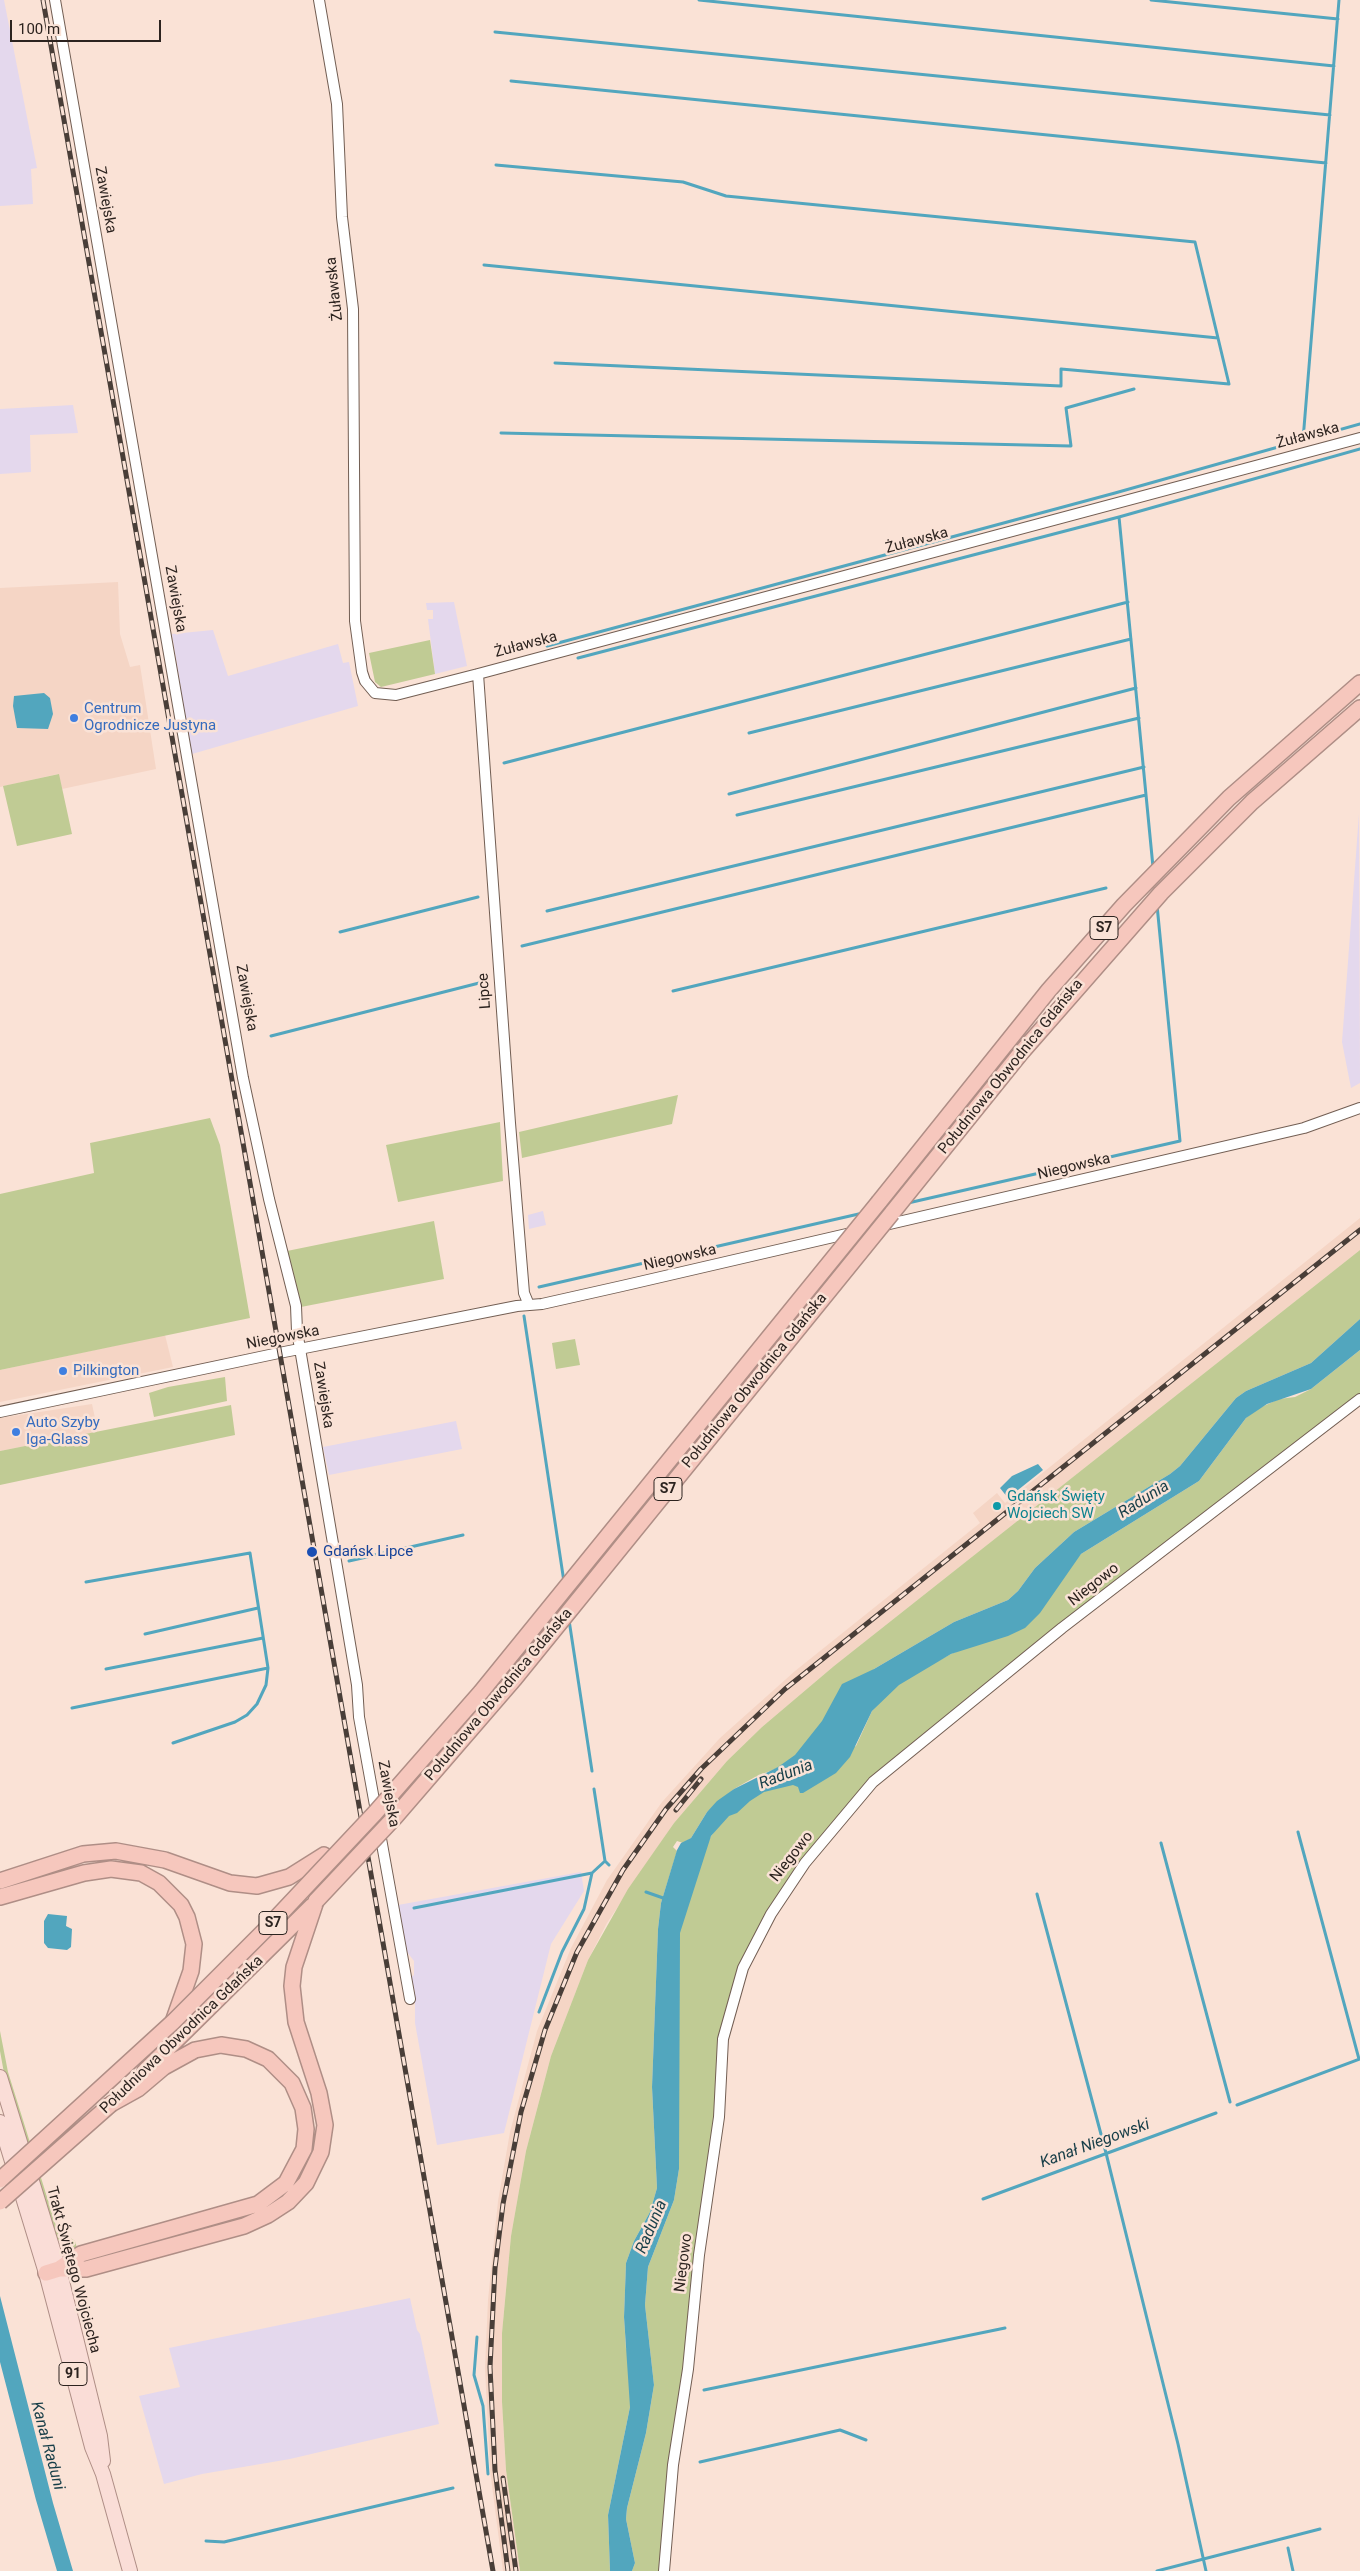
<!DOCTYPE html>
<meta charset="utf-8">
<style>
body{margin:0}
#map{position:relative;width:1360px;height:2571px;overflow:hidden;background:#fae2d6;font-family:Roboto,sans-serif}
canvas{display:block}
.scale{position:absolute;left:10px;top:20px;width:151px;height:22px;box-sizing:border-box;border:2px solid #2c231f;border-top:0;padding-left:6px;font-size:15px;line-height:18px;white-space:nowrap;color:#2c231f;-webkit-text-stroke:4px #fae2d6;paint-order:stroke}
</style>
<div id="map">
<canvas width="1360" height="2571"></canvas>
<div class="scale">100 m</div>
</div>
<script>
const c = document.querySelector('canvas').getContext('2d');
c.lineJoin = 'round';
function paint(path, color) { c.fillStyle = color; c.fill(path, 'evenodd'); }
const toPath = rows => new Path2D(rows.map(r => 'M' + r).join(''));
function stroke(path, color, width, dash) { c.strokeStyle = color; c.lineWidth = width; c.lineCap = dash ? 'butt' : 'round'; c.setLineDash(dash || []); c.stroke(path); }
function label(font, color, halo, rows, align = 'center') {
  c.font = font + ' Roboto,sans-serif'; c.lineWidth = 5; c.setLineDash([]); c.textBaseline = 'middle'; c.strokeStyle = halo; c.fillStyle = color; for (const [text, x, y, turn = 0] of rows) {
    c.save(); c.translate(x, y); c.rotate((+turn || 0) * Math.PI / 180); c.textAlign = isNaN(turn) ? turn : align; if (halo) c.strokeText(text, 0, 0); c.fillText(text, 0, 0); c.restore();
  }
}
const built = toPath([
 [118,582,120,634,130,667,140,665,156,769,62,789,58,774,0,787,0,588],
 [1360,1218,1360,1250,834,1666,762,1727,727,1761,674,1823,607,1923,588,1960,551,2056,526,2151,511,2236,502,2333,502,2402,506,2470,520,2571,503,2571,490,2470,485,2368,488,2300,498,2201,510,2132,537,2031,571,1948,607,1880,662,1802,720,1738,795,1671,980,1523,973,1513,997,1493,1005,1503],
 [165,1335,173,1367,0,1402,0,1370],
 [92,1404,98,1432,0,1451,0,1418]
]);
const industrial = toPath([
 [0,0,4,0,37,168,31,169,33,204,0,206],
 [73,405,78,433,30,435,31,472,0,474,0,409],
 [454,602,467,666,435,674,428,619,433,619,433,610,427,610,426,603],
 [213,630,228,676,338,644,343,663,349,662,358,706,192,754,179,690,181,689,172,634],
 [1359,814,1360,1083,1351,1088,1342,1042],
 [543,1211,546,1225,529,1229,528,1215],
 [456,1421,462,1449,329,1475,323,1447],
 [581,1872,584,1891,551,1944,504,2133,437,2145,415,2023,415,1992,411,1977,414,1975,414,1961,407,1952,398,1905],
 [410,2298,417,2330,420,2334,439,2424,290,2459,202,2474,164,2484,139,2396,180,2387,169,2348]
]);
const green = toPath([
 [430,640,435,674,381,687,375,682,369,653],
 [59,774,72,834,17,846,3,786],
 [678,1095,672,1124,522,1158,519,1132],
 [210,1118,220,1145,250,1318,0,1370,0,1194,94,1173,90,1143],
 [500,1122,503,1181,398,1202,386,1145],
 [434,1221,444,1279,301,1307,287,1251],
 [1360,1250,1360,1319,1311,1363,1246,1391,1236,1398,1180,1466,1170,1474,1074,1532,1035,1568,1018,1591,1008,1600,954,1622,874,1669,819,1751,755,1777,734,1789,707,1812,691,1838,683,1843,677,1841,673,1847,677,1851,661,1903,658,1929,652,2087,657,2188,650,2212,634,2241,626,2263,624,2317,626,2349,631,2352,630,2407,608,2515,610,2571,520,2571,506,2470,502,2402,502,2333,511,2236,526,2151,551,2056,588,1960,628,1889,674,1823,727,1761,762,1727,834,1666],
 [575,1339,580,1365,556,1369,552,1343],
 [1360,1350,1360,1396,871,1781,827,1835,737,1975,718,2095,661,2571,632,2571,635,2563,626,2519,627,2508,646,2433,654,2385,645,2305,648,2267,674,2200,679,2169,679,1898,711,1836,733,1807,856,1746,872,1711,887,1694,889,1687,951,1654,977,1643,1081,1554,1199,1481,1246,1418,1255,1410,1279,1399,1295,1397,1311,1389],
 [225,1377,227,1401,154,1417,149,1393,168,1387],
 [231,1405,235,1435,0,1485,0,1451],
 [0,2031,8,2072,57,2229,75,2241,77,2248,67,2247,56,2239,4,2073,0,2051]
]);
const water = toPath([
 [44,693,50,698,53,714,48,729,17,728,13,706,14,696],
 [1360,1319,1360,1350,1311,1389,1267,1404,1246,1418,1199,1481,1081,1554,1040,1613,1025,1628,1008,1636,951,1654,899,1685,872,1711,850,1757,836,1773,803,1793,800,1793,798,1787,793,1785,764,1792,750,1801,737,1813,729,1816,711,1836,680,1933,679,2169,674,2200,648,2267,645,2305,654,2385,646,2433,627,2508,626,2519,635,2563,632,2571,610,2571,608,2515,630,2407,624,2317,626,2263,634,2241,650,2212,657,2188,652,2087,658,1929,661,1903,677,1850,681,1843,691,1838,707,1812,717,1801,734,1789,778,1767,795,1755,822,1721,842,1684,874,1669,954,1622,1008,1600,1018,1591,1035,1568,1074,1532,1170,1474,1180,1466,1236,1398,1246,1391,1311,1363],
 [1038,1464,1043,1470,1008,1498,1000,1488,1012,1476],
 [48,1914,67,1916,66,1926,72,1929,71,1947,67,1950,48,1948,44,1943,44,1921],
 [0,2296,53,2503,73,2571,57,2571,36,2500,0,2362]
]);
const stream = toPath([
 [699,0,1334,66],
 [1151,0,1338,19],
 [495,32,1330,115],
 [511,81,1326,163],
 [496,165,683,182,726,196,1195,242,1229,384,1061,369,1061,386,555,363],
 [484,265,1218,338],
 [501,433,1071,446,1066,408,1134,389],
 [1303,440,1339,0],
 [1119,517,1153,867],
 [547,646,1115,493,1360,424],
 [578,658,1119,517,1360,449],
 [749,733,1131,639],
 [504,763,1128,602],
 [729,794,1136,688],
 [737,815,1139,718],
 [547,911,1144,767],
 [340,932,478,897],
 [522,946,1146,795],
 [673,991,1106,888],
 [271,1036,487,981],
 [908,1203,1180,1141,1157,905],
 [539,1287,863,1213],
 [524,1316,564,1582],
 [349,1561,463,1535],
 [86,1582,250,1553,268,1668,266,1685,257,1704,247,1715,235,1722,173,1743],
 [569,1620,592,1771],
 [145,1634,258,1608],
 [106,1669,263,1638],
 [72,1708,268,1668],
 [594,1789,605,1861],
 [1298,1832,1359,2059],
 [1161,1843,1230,2102],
 [646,1892,666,1899],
 [1037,1894,1106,2153,1178,2444,1206,2571],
 [414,1908,592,1873,605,1861,609,1865],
 [539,2012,562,1952,584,1909,592,1873],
 [1237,2105,1360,2059],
 [983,2199,1216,2113],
 [477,2337,474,2375,483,2406,488,2474],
 [704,2390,1005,2328],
 [700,2462,840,2430,866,2440],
 [206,2541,224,2542,453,2488],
 [1288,2548,1293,2571],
 [1157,2571,1320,2529]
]);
const minor = toPath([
 [55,0,243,1078,269,1199,296,1306,297,1331,357,1685,359,1717,410,1999],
 [319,0,337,104,342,217,353,309,355,621,362,672,365,681,375,693,396,695,478,674,1360,438],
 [478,674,510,1123,524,1293,529,1305],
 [0,1412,274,1354,517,1306,542,1304,622,1286,1304,1128,1360,1108],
 [664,2571,673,2465,688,2369,699,2255,719,2117,723,2039,743,1968,771,1914,805,1863,873,1782,1062,1628,1360,1399]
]);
const major = toPath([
 [0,2077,59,2269,100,2436,103,2461],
 [0,2122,46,2273,92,2447,103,2474,130,2571]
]);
const highway = toPath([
 [879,1202,1049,990,1124,905,1229,798,1360,683],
 [892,1213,1020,1054,1161,893,1252,802,1360,708],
 [0,1881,83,1854,116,1851,165,1860,230,1883,257,1886,289,1877,324,1855],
 [0,1897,84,1873,111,1869,141,1873,159,1883,181,1905,187,1917,194,1944,191,1971,173,2022],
 [145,2071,312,1906],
 [59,2269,81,2254,258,2204,286,2183,304,2149,306,2129,303,2108,292,2083,268,2059,246,2049,221,2045,195,2050,164,2067,138,2089,111,2104],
 [46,2273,59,2269,86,2269,244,2226,268,2215,288,2202,306,2183,321,2152,325,2125,319,2093,296,2022,292,1986,294,1967,316,1901]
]);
const rail = toPath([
 [43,0,493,2571],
 [676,1810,701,1779],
 [503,2478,516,2571],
 [508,2571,495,2470,490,2367,495,2268,503,2204,521,2112,545,2030,577,1952,623,1870,666,1809,701,1769,785,1689,1360,1230]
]);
const highwayBridge = toPath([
 [316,1901,395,1817,515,1678,892,1213],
 [0,2180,173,2022,265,1930,375,1813,481,1692,879,1202],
 [0,2202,111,2104]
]);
const markers = [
 [74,718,5,"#3f7fe0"],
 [63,1371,5,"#3f7fe0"],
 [16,1432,5,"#3f7fe0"],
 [997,1506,5,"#0f9aa8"],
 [312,1552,6,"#1a4fb4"]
];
const shields = [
 [1104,928,28],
 [668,1489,28],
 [273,1923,28],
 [73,2374,28]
];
const shieldNames = [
 ["S7",1104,928],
 ["S7",668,1489],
 ["S7",273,1923],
 ["91",73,2374]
];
const streetNames = [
 ["Zawiejska",105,200,80],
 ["Żuławska",335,289,-96],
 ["Żuławska",1308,436,-15],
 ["Żuławska",917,541,-15],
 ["Zawiejska",175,599,80],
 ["Żuławska",526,645,-15],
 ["Lipce",485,991,-94],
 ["Zawiejska",246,998,80],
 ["Południowa Obwodnica Gdańska",1011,1067,-51],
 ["Niegowska",1074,1167,-13],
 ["Niegowska",680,1258,-13],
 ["Niegowska",283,1338,-11],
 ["Południowa Obwodnica Gdańska",755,1381,-51],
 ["Zawiejska",323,1395,81],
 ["Niegowo",1094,1585,-38],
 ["Południowa Obwodnica Gdańska",499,1695,-50],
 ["Zawiejska",388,1794,80],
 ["Niegowo",792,1857,-52],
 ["Południowa Obwodnica Gdańska",182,2035,-44],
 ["Niegowo",684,2263,-83],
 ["Trakt Świętego Wojciecha",73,2270,75]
];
const shopNames = [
 ["Centrum",84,709],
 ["Ogrodnicze Justyna",84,726],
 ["Pilkington",73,1371],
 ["Auto Szyby",26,1423],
 ["Iga-Glass",26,1440]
];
const cultureNames = [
 ["Gdańsk Święty",1007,1497],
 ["Wojciech SW",1007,1514]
];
const transitNames = [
 ["Gdańsk Lipce",323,1552]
];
const waterNames = [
 ["Radunia",1144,1500,-32],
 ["Radunia",786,1775,-21],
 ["Kanał Niegowski",1095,2144,-20],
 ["Radunia",652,2227,-67],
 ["Kanał Raduni",47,2446,75]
];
paint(built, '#f5d5c5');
paint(industrial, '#e4d8ed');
paint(green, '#c0cb94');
paint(water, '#52a6be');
stroke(stream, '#52a6be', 3);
stroke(minor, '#725e53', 12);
stroke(major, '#af8e86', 16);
stroke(highway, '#af8e86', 18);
stroke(minor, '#fff', 10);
stroke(major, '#faddd7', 14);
stroke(highway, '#f6c7bd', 15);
stroke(rail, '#493e38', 5);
stroke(rail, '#fae2d6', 3, [9]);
stroke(highwayBridge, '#af8e86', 18, []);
stroke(highwayBridge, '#f6c7bd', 15);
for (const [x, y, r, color] of markers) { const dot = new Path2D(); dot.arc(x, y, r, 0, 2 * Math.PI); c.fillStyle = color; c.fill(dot); stroke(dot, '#fae2d6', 2); }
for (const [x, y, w] of shields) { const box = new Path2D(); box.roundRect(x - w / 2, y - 11.5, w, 23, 4); c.fillStyle = '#fae2d6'; c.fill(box); stroke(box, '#2c231f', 1); }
label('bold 14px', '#2c231f', null, shieldNames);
label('15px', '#2c231f', '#fae2d6', streetNames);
label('15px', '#366cbe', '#fae2d6', shopNames, 'left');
label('15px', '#0d838f', '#fae2d6', cultureNames, 'left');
label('15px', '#164399', '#fae2d6', transitNames, 'left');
label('italic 16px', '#173e48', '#fae2d6', waterNames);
</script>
